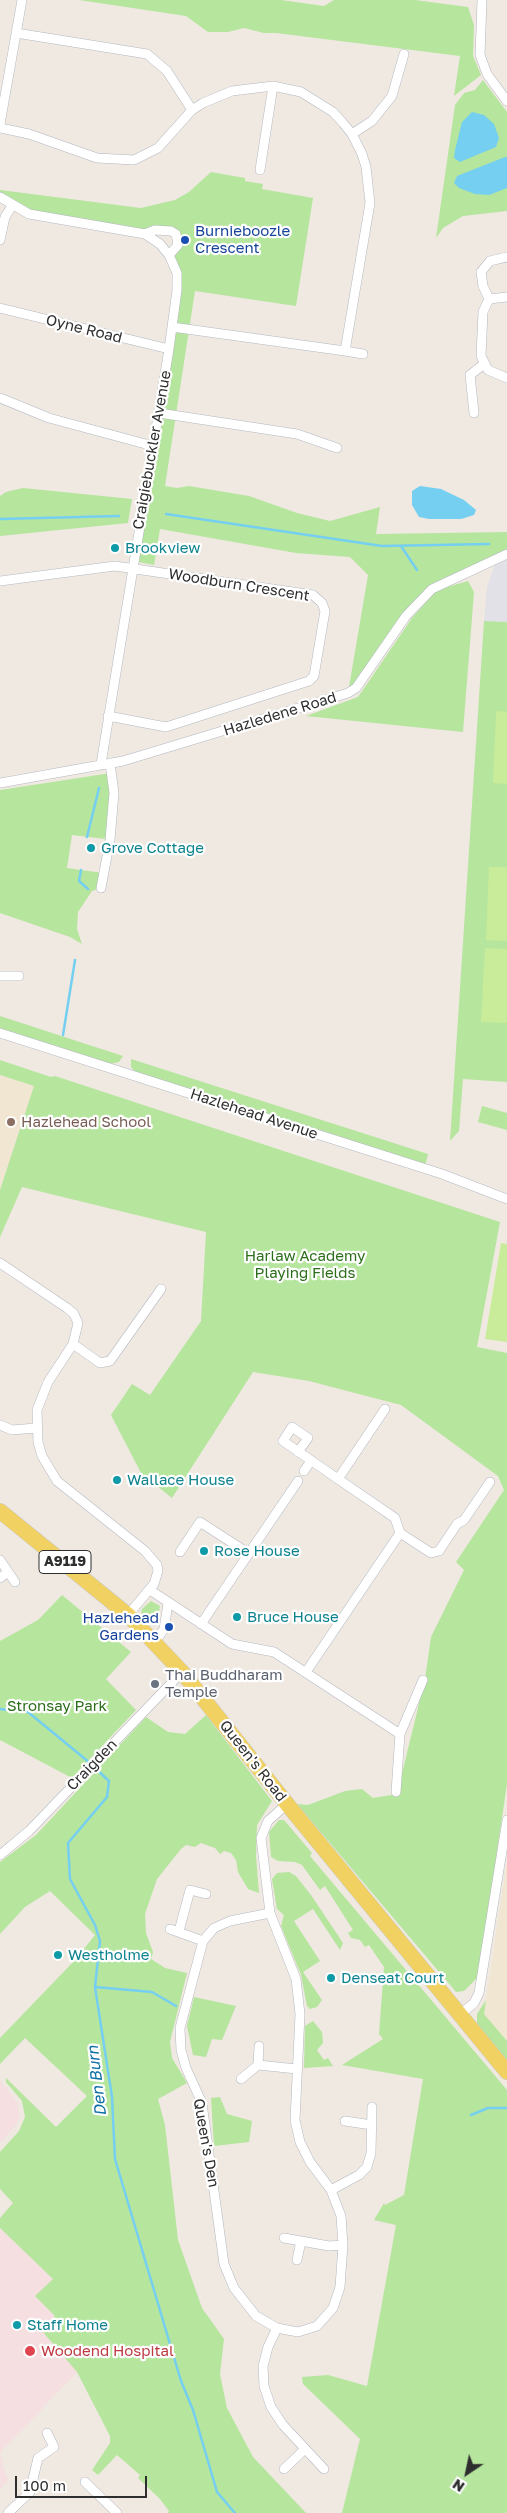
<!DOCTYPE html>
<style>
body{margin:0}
#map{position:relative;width:507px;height:2513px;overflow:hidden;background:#efe9e1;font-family:"Golos Text",sans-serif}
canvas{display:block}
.north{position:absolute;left:442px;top:2448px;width:50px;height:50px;-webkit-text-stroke:4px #fff;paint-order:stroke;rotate:214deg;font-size:14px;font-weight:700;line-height:20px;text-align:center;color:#2e2e2e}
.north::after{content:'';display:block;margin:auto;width:18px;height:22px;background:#2e2e2e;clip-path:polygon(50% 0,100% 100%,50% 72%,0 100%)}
.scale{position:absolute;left:15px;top:2476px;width:132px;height:22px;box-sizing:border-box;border:2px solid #2e2e2e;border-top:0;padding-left:6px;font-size:15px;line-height:18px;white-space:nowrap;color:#2e2e2e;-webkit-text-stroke:4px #fff;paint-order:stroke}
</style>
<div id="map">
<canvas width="507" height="2513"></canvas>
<div class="north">N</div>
<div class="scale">100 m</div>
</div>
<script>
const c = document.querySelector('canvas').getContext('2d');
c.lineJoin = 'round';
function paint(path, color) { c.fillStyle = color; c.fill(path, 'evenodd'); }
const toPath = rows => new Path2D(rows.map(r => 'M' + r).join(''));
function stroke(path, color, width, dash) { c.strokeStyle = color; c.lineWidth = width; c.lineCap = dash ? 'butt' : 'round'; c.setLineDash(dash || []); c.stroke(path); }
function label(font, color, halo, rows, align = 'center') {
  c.font = font + ' "Golos Text",sans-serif'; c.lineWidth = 4.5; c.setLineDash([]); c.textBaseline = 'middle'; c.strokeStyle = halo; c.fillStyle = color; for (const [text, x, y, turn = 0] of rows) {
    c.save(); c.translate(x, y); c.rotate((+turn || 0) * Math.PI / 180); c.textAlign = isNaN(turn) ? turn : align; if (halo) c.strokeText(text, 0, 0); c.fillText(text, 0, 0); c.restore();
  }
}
const industrial = toPath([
 [507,559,507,622,484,621,487,587,495,564]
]);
const education = toPath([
 [0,1075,34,1086,0,1190],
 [507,1861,507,2041,484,2014]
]);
const medical = toPath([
 [0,2080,17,2102,20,2114,17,2124,0,2143],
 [0,2228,53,2279,55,2316,42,2331,77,2372,0,2453,6,2476,9,2479,0,2490]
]);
const green = toPath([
 [79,0,281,0,324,6,334,0,415,0,468,7,474,25,473,56,481,75,454,96,460,56,276,33,264,33,244,28,228,32,208,32,186,16],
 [483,80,507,112,507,211,463,216,443,228,436,238,455,105,464,93,475,90],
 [211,172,245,178,245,181,263,184,262,189,313,198,296,306,195,291,165,486,177,488,189,486,249,496,297,513,330,521,380,507,376,534,507,532,507,554,432,589,348,693,368,575,350,557,296,553,160,529,154,565,133,561,177,290,169,255,175,250,176,234,145,234,48,219,0,197,0,190,141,208,175,200,189,192],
 [23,488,132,499,128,523,0,536,0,496,6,492],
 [468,581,474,592,463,732,306,716,358,697,412,618,437,590],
 [484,621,507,622,507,1082,463,1079,459,1131,450,1141],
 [111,773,106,839,72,835,67,868,103,873,101,888,92,891,78,912,77,929,82,944,70,937,0,913,0,790],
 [0,1016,123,1056,119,1062,110,1064,0,1029],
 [131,1059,428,1154,425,1167,135,1072,131,1067],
 [0,1060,51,1077,55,1076,500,1222,477,1347,507,1353,507,1784,484,1940,477,1978,464,1991,456,1992,297,1804,308,1805,345,1791,362,1789,373,1798,397,1794,425,1679,431,1637,464,1570,456,1562,504,1490,498,1476,401,1405,309,1381,253,1372,172,1498,141,1473,111,1415,132,1384,150,1395,201,1321,206,1232,22,1187,0,1237,0,1190,34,1086,0,1075],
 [482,1106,507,1113,507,1130,478,1122],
 [62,1595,131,1652,106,1679,136,1710,72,1778,0,1740,0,1641,38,1620],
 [151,1601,160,1606,157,1623,153,1625,141,1613,142,1609],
 [206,1715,272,1801,257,1825,256,1856,259,1893,248,1889,238,1872,236,1860,231,1853,224,1851,220,1854,215,1848,201,1843,195,1847,186,1845,181,1849,157,1879,145,1914,146,1933,153,1952,151,1959,165,1968,187,1973,170,2042,172,2058,187,2083,158,2099,165,2125,178,2240,202,2308,224,2339,220,2374,227,2408,253,2457,306,2513,168,2513,169,2511,160,2499,138,2478,140,2475,117,2455,98,2475,92,2470,110,2443,110,2436,77,2372,42,2331,55,2316,35,2296,53,2279,0,2228,0,2218,13,2203,0,2189,0,2152,19,2131,25,2117,22,2101,6,2082,6,2078,56,2127,87,2096,25,2038,0,2064,0,2038,76,1959,95,1935,50,1891,25,1907,0,1934,0,1862,36,1835,146,1717,168,1732,185,1734],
 [279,1820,284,1820,312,1853,310,1856,507,2090,507,2513,342,2513,360,2439,303,2384,302,2377,328,2375,367,2386,396,2225,374,2220,384,2203,385,2205,404,2195,423,2079,342,2065,383,2039,379,2034,384,1967,369,1945,365,1947,360,1940,351,1938,348,1933,353,1930,325,1886,320,1890,302,1865,295,1862,278,1861,271,1857,269,1832],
 [289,1872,296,1876,311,1895,343,1943,340,1950,313,1909,294,1921,320,1961,303,1972,322,2000,317,2007,310,2009,307,2006,301,1975,281,1926,284,1915,277,1909,272,1879,277,1873],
 [194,1997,236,2006,222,2040,212,2039,206,2057,193,2055,187,2026],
 [486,2000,484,2014,507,2041,507,2064,477,2028,477,2014],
 [313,2021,322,2032,323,2043,317,2050,324,2060,328,2058,333,2066,304,2068,305,2026],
 [220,2097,227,2114,252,2121,249,2142,214,2146,211,2098]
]);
const pitch = toPath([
 [496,711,507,712,507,784,493,783],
 [489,867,507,867,507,941,486,940],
 [485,948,507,949,507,1023,481,1022],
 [501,1243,507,1244,507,1342,485,1339]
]);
const water = toPath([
 [472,112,484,115,494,124,499,138,496,147,460,162,454,158,455,150,462,122],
 [505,157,507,157,507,188,489,195,475,194,459,188,454,183,457,176],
 [420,486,441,489,464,500,476,510,474,515,461,519,429,519,419,517,412,505,412,491]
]);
const stream = toPath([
 [166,514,382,546,489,544],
 [0,519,119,516],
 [401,546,417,570],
 [87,837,99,788],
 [81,870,79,881,88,889],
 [63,1035,75,960],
 [0,1709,28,1712,90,1763],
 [94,1767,109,1781,107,1797,68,1843,70,1879,95,1925,100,1941,95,1987,112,2097,115,2159,181,2381,193,2410,217,2492,235,2513],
 [95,1987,152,1992,176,2006],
 [471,2115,488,2108,507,2108]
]);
const minor = toPath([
 [482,0,480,55,487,74,507,101],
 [16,33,147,54,167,71,192,110],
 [0,124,22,0],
 [0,128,29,134,97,158,134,160,158,148,192,110,203,103,232,91,273,86,301,92,333,112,343,123,352,134,362,154,366,167,370,203,345,351,172,327],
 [352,134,372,121,392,96,404,54],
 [260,170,273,86],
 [0,197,29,214,145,234,160,244,169,255,177,273,177,290,169,349,101,764],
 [145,234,155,230,171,231,176,234,178,245,169,255],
 [0,240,5,217,12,206],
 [507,257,490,261,481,272,483,286,489,299,507,297],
 [489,299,483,312,481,356,488,370,507,378],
 [0,308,169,349],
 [345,351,363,354],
 [0,398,49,418,153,446],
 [159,413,297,434,337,448],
 [474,413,470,375,484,364],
 [0,581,115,566,313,595,322,603,325,611,314,676,309,681,166,727,108,716],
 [0,783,123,761,348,693,356,688,406,616,432,589,507,554],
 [101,888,110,840,114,793,110,763],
 [0,976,19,976],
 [0,1033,442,1174,507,1199],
 [0,1263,67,1308,74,1314,78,1323,73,1344,48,1382,37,1410,38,1442,42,1456,57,1481,145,1551,157,1565,158,1571,154,1584,128,1615],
 [73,1344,100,1363,110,1361,161,1289],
 [0,1425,12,1430,36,1428],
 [298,1452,308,1438,292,1427,283,1441,338,1479,395,1518,400,1533,431,1553,439,1551,457,1524,464,1520,490,1482],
 [304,1471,311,1461],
 [338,1479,385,1409],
 [180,1552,200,1522,248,1553],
 [0,1560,15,1582],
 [0,1578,8,1572],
 [150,1590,232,1644,274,1652,400,1734],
 [201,1624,298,1481],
 [155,1642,164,1629,168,1604],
 [306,1672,400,1533],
 [396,1792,400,1734,423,1680],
 [0,1855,29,1831,182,1672],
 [270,1913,230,1921,214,1928,203,1941,180,2028,181,2050,186,2068,202,2103,224,2264,234,2288,256,2316,277,2328,298,2332,317,2326,333,2308,340,2287,343,2245,341,2216,331,2190,310,2162,300,2142,295,2120,300,2014,296,1979,270,1913,261,1838,268,1821,287,1804],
 [170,1929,203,1941],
 [179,1931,190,1890,206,1894],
 [461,2014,474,2003,479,1993,507,1820],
 [258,2065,259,2046],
 [241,2079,258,2065,297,2069],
 [345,2121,372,2125],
 [331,2190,359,2175,367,2167,371,2153,372,2107],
 [284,2238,329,2246,343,2245],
 [297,2260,301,2241],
 [277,2328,268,2347,263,2366,264,2386,271,2407,283,2425,324,2469],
 [284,2469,305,2449],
 [85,2482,117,2513],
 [8,2513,30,2492,38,2458,54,2447,47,2433]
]);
const primary = toPath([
 [0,1511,128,1615,182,1672,287,1804,507,2072]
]);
const markers = [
 [185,240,5,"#1a4fb4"],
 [115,548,5,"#0f9aa8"],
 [91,848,5,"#0f9aa8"],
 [11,1122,5,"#8d6e63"],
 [117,1480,5,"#0f9aa8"],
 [204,1551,5,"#0f9aa8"],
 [237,1617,5,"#0f9aa8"],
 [169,1627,5,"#1a4fb4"],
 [155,1684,5,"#6b7280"],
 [58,1955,5,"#0f9aa8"],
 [331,1978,5,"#0f9aa8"],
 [17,2325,5,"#0f9aa8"],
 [30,2351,6,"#e0444e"]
];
const shields = [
 [65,1562,52]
];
const shieldNames = [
 ["A9119",65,1562]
];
const transitNames = [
 ["Burnieboozle",195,231],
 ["Crescent",195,248],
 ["Hazlehead",159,1618,"right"],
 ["Gardens",159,1635,"right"]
];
const streetNames = [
 ["Oyne Road",84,329,14],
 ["Craigiebuckler Avenue",152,450,-80],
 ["Woodburn Crescent",239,585,9],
 ["Hazledene Road",280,714,-17],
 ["Hazlehead Avenue",254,1114,18],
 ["Queen's Road",253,1761,52],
 ["Craigden",92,1765,-46],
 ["Queen's Den",206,2143,80]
];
const cultureNames = [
 ["Brookview",125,548],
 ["Grove Cottage",101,848],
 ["Wallace House",127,1480],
 ["Rose House",214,1551],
 ["Bruce House",247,1617],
 ["Westholme",68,1955],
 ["Denseat Court",341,1978],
 ["Staff Home",27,2325]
];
const educationNames = [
 ["Hazlehead School",21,1122]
];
const parkNames = [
 ["Harlaw Academy",305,1256],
 ["Playing Fields",305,1273],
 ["Stronsay Park",57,1706]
];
const worshipNames = [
 ["Thai Buddharam",165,1675],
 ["Temple",165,1692]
];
const healthNames = [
 ["Woodend Hospital",41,2351]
];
const waterNames = [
 ["Den Burn",97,2081,-97]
];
paint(industrial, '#e3e1e8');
paint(education, '#f0e6d1');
paint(medical, '#f5dfe0');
paint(green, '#b6e59e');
paint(pitch, '#c9ec9a');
paint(water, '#75cff0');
stroke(stream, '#75cff0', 2.5);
stroke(minor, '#b4b7c1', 10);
stroke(primary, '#c9c9c9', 16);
stroke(minor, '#fff', 9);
stroke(primary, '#f2d163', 15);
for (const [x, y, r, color] of markers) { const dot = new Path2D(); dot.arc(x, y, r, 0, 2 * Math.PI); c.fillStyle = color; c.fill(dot); stroke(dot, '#fff', 2); }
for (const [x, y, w] of shields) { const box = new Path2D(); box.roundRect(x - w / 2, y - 11.5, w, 23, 4); c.fillStyle = '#fff'; c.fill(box); stroke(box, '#2e2e2e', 1); }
label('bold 14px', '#2e2e2e', null, shieldNames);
label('15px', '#164399', '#fff', transitNames, 'left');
label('15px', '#2e2e2e', '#fff', streetNames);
label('15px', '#0d838f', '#fff', cultureNames, 'left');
label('15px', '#785e54', '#fff', educationNames, 'left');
label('15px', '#2c6e1b', '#fff', parkNames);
label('15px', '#5b616d', '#fff', worshipNames, 'left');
label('15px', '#be3a42', '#fff', healthNames, 'left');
label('italic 16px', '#0d6fa3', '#fff', waterNames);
</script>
